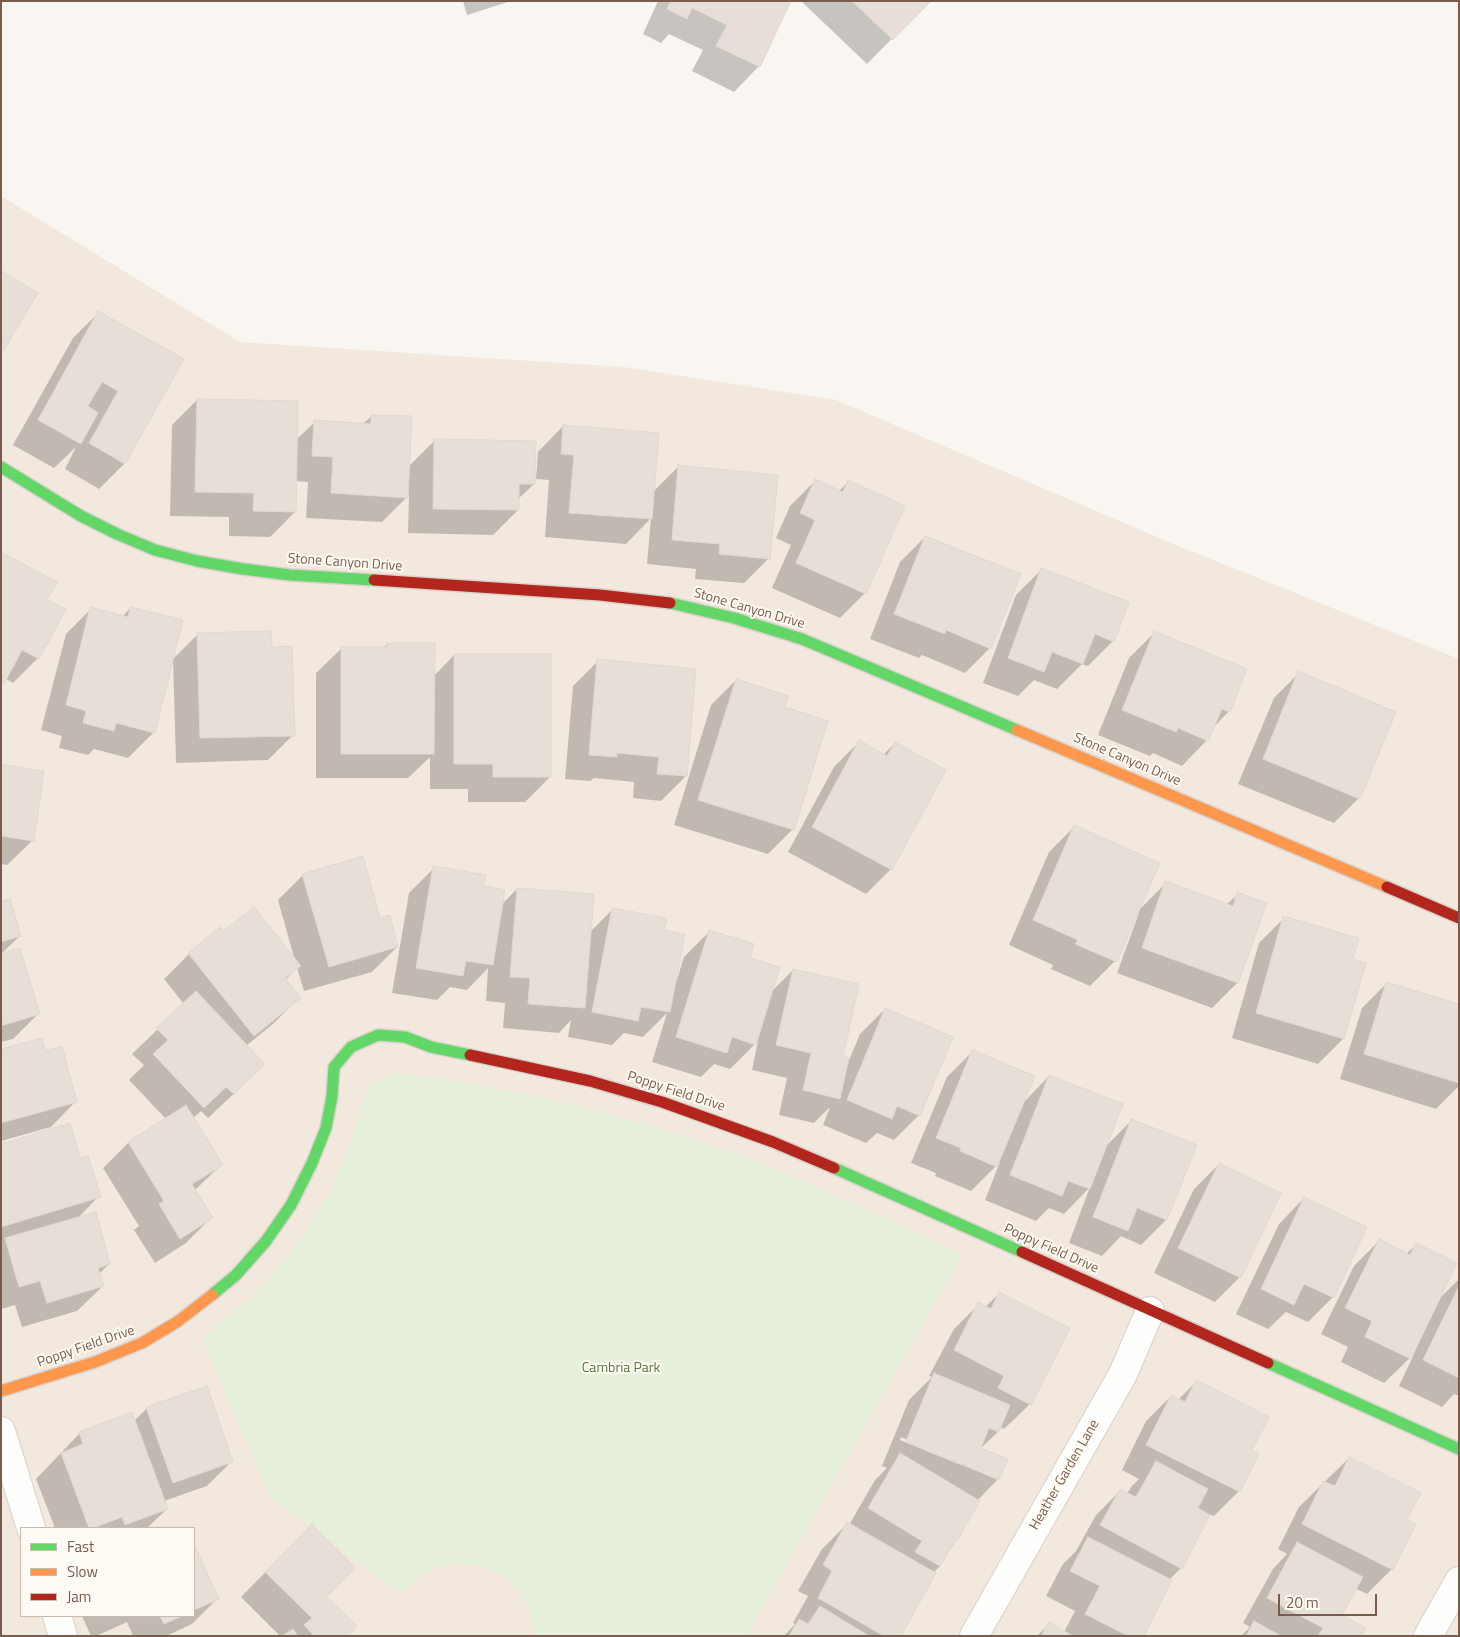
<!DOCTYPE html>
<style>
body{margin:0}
#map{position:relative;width:1460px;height:1637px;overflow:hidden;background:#f9f5f0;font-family:"Titillium Web",sans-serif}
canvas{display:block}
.frame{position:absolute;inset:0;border:2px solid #7a5c4d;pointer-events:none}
.legend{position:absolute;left:20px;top:1527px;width:175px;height:90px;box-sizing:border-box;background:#fffaf3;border:1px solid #cabbb1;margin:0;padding:6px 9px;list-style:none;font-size:15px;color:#7a5c4d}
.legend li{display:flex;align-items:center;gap:10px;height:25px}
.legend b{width:25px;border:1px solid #cabbb1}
.scale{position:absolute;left:1278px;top:1594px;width:99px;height:22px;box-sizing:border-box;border:2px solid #7a5c4d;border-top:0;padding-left:6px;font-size:15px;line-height:18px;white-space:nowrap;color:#7a5c4d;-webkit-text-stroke:4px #fffaf3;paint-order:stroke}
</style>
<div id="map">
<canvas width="1460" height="1637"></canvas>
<div class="frame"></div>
<ul class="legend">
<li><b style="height:6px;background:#63d668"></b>Fast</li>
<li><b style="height:6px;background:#ff974d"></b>Slow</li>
<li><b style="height:6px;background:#b3261e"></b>Jam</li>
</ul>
<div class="scale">20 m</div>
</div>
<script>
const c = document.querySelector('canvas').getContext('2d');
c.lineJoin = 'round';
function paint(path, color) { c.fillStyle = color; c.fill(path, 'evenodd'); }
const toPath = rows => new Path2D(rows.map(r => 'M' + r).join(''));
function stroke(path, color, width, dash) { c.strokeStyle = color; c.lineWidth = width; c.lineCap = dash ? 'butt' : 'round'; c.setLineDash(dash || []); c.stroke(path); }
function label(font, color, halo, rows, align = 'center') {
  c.font = font + ' "Titillium Web",sans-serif'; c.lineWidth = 4; c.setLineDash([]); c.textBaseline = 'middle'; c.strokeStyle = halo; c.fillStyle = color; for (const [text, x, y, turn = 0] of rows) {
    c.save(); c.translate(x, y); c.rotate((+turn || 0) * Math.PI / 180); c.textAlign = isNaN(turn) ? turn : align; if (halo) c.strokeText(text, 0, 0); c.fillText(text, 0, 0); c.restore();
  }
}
const residential = toPath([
 [1,196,240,342,624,367,836,400,1171,543,1459,659,1459,1636,1,1636],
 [21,1528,194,1528,194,1616,21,1616]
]);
const green = toPath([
 [396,1073,473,1084,521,1093,582,1107,660,1129,741,1156,792,1177,880,1216,962,1255,746,1636,534,1636,534,1627,530,1610,518,1590,503,1576,489,1569,472,1564,455,1564,438,1567,421,1575,401,1594,270,1497,202,1338,252,1296,272,1276,294,1249,313,1221,331,1189,354,1134,366,1093,371,1086,377,1081,387,1076]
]);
const shadow = toPath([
 [463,1,511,1,467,15],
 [658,1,790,1,759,66,734,92,692,71,703,50,669,34,661,43,643,34],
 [801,1,929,1,867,64],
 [98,313,182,359,124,464,99,489,65,469,76,447,54,468,13,445,73,338],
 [197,400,296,440,315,422,363,424,372,416,408,467,435,440,534,484,518,499,518,510,493,535,408,533,409,495,382,522,306,518,308,482,296,481,295,512,270,537,229,536,229,517,170,516,172,425],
 [563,426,653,492,678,467,769,558,744,583,695,579,696,569,647,564,651,518,626,544,545,537,549,480,536,479,538,452],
 [815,481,838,492,848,482,865,593,840,618,772,588,791,545,776,538,790,506],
 [925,537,990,648,965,673,922,655,919,658,870,639,900,562],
 [1,553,38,658,13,683,6,679,1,686],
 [1041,570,1113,641,1088,666,1082,664,1057,689,1034,680,1018,696,983,683,1016,595],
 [130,608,182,621,153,733,128,758,94,749,88,755,59,748,62,736,41,730,66,634,91,609,122,617],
 [1154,633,1229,711,1213,728,1207,740,1182,766,1153,753,1150,756,1098,735,1129,658],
 [198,634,271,648,293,735,268,760,176,763,173,659],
 [387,644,434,676,454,655,550,777,525,802,468,802,468,789,430,789,430,757,408,778,316,778,316,673,342,648,383,648],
 [598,661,686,776,661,801,633,798,634,782,594,778,590,781,565,779,573,686],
 [1299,673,1359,798,1334,823,1238,784,1274,698],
 [736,680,793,829,768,854,674,825,711,705],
 [859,742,883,755,895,743,891,869,866,894,788,852,834,767],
 [1,765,33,840,7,865,1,864],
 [1074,827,1138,911,1166,883,1226,905,1238,894,1266,904,1237,983,1212,1008,1117,973,1139,913,1137,912,1115,961,1090,986,1051,969,1053,965,1009,945,1049,852],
 [434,868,483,887,502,904,517,889,590,932,613,909,663,931,673,986,675,986,684,957,709,932,748,959,771,992,793,970,842,1058,847,1065,860,1034,885,1009,919,1115,894,1140,877,1133,866,1143,823,1125,830,1107,814,1123,779,1115,787,1078,752,1070,758,1041,730,1069,714,1064,701,1077,652,1062,667,1013,643,1037,624,1033,612,1045,568,1037,571,1020,559,1033,503,1028,505,1003,486,1001,488,968,467,990,450,987,437,1000,392,993,409,893],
 [303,875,379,919,397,947,372,972,304,991,297,968,285,980,299,998,274,1023,246,1046,239,1089,208,1118,201,1111,192,1119,221,1165,194,1191,211,1218,186,1243,155,1263,134,1230,139,1226,103,1168,128,1143,166,1119,129,1080,144,1065,132,1054,184,1004,164,979,189,954,223,933,295,961,278,900],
 [1,903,20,936,1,954],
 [1284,918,1351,960,1364,963,1343,1039,1318,1064,1232,1038,1259,943],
 [1,955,38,1014,13,1039,1,1042],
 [1387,983,1459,1006,1459,1086,1436,1109,1340,1079,1362,1008],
 [1,1050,45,1053,76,1101,51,1127,1,1141],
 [972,1052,1023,1103,1049,1076,1105,1147,1131,1121,1166,1220,1141,1245,1121,1236,1102,1256,1069,1243,1090,1187,1064,1214,1049,1208,1036,1221,985,1200,1000,1162,971,1191,935,1176,936,1173,911,1163,947,1077],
 [1,1145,79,1160,99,1196,77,1219,109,1264,99,1274,103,1286,77,1311,22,1327,15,1305,1,1309],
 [1219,1164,1240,1277,1215,1302,1154,1273,1194,1189],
 [1304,1198,1333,1297,1308,1322,1286,1312,1268,1329,1236,1314,1279,1224],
 [1379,1241,1406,1254,1416,1245,1439,1299,1459,1279,1459,1396,1454,1394,1442,1407,1399,1386,1414,1354,1384,1383,1341,1362,1348,1347,1321,1334,1354,1266],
 [1000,1293,1068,1328,1030,1404,1004,1429,1000,1427,998,1432,980,1449,998,1479,977,1501,956,1540,952,1545,940,1566,933,1573,899,1636,784,1636,795,1624,793,1623,808,1596,798,1591,822,1549,847,1524,849,1525,875,1480,887,1468,882,1466,909,1400,932,1377,929,1376,954,1329,979,1304,985,1307],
 [901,1437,961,1462,961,1465,900,1440],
 [1196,1382,1250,1451,1239,1491,1214,1516,1209,1514,1181,1568,1169,1580,1142,1636,1037,1636,1049,1624,1064,1632,1075,1611,1046,1596,1063,1564,1076,1551,1096,1515,1121,1490,1127,1494,1131,1487,1139,1479,1122,1470,1146,1421,1171,1396,1178,1400],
 [147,1408,232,1461,207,1486,164,1501,167,1509,147,1528,55,1528,36,1479,80,1433,134,1421],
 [1349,1458,1406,1520,1392,1569,1367,1594,1355,1588,1340,1616,1360,1636,1241,1636,1250,1627,1243,1623,1273,1569,1287,1554,1278,1549,1299,1507],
 [312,1525,326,1597,346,1636,280,1636,241,1597],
 [194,1547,217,1599,192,1624,166,1636,133,1636,127,1622,96,1636,91,1636,82,1616,194,1616]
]);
const building = toPath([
 [671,1,791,1,760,67,716,46,727,25,692,8,687,19,667,9,671,1],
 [852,1,931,1,893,40,852,1],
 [1,271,38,293,1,355,1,271],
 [98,311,184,359,125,464,89,443,118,391,102,382,88,406,98,413,81,444,38,420,98,311],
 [197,399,298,401,296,512,253,511,254,493,195,492,197,399],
 [371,415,412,416,408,498,331,493,333,457,312,456,314,420,371,424,371,415],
 [563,425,659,433,652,519,569,513,574,455,561,454,563,425],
 [434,439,536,441,535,484,519,484,519,510,433,509,434,439],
 [678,465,778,475,770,559,719,554,720,544,672,540,678,465],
 [815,479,843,492,848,480,905,506,866,594,796,563,815,520,800,513,815,479],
 [925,536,1021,574,991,649,946,630,945,634,894,614,925,536],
 [1,552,57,582,47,600,66,609,39,659,22,650,4,684,1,683,1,552],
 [1041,568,1129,602,1114,642,1095,634,1083,664,1052,652,1044,672,1008,658,1041,568],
 [90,607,128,617,130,607,183,620,155,733,116,723,114,731,83,723,86,711,66,705,90,607],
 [271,631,272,647,292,646,295,736,200,738,197,633,271,631],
 [1154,631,1247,669,1230,712,1222,709,1208,741,1178,728,1176,732,1122,710,1154,631],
 [387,643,435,643,434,754,341,754,341,647,387,647,387,643],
 [454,654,551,654,551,777,493,777,493,764,454,764,454,654],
 [597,659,696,669,687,776,657,774,659,757,617,753,617,757,589,755,597,659],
 [1298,671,1396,712,1360,799,1263,759,1298,671],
 [736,679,788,696,785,707,828,721,794,830,698,800,736,679],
 [859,740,887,756,895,742,946,770,892,870,812,827,859,740],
 [1,764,44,771,34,841,1,836,1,764],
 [1074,825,1160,863,1117,962,1075,944,1078,940,1033,920,1074,825],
 [363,856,380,918,390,915,398,947,329,967,302,874,363,856],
 [433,866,486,875,484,886,505,890,493,965,466,961,463,976,416,968,433,866],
 [1165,881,1233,906,1237,892,1267,903,1238,983,1142,948,1165,881],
 [517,888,594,894,585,1008,528,1004,530,978,510,977,517,888],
 [10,899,21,936,1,942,1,901,10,899],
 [254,907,301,966,285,978,301,998,254,1036,188,953,220,927,223,931,254,907],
 [612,908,667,918,664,930,685,934,670,1012,641,1007,638,1021,592,1012,612,908],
 [1283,916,1359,938,1353,959,1366,963,1344,1039,1256,1013,1283,916],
 [709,930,754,944,750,958,780,967,756,1045,732,1037,727,1053,676,1037,709,930],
 [20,948,40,1014,1,1026,1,953,20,948],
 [793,969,859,984,843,1057,849,1058,840,1099,803,1090,811,1053,776,1045,793,969],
 [1386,982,1459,1004,1459,1083,1364,1054,1386,982],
 [196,991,265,1064,234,1094,226,1087,204,1108,153,1054,168,1040,156,1028,196,991],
 [885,1008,953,1037,920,1116,897,1106,892,1119,847,1100,885,1008],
 [42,1038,46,1051,62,1046,77,1102,1,1123,1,1049,42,1038],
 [972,1050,1035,1076,997,1167,960,1151,961,1148,936,1138,972,1050],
 [1049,1075,1123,1104,1090,1189,1068,1181,1062,1196,1010,1175,1049,1075],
 [186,1105,223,1165,192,1184,213,1218,180,1239,159,1204,164,1201,128,1142,186,1105],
 [1131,1119,1197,1145,1167,1220,1137,1208,1128,1231,1093,1217,1131,1119],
 [70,1123,80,1158,88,1156,101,1197,1,1227,1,1144,70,1123],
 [1219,1163,1281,1193,1241,1278,1178,1248,1219,1163],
 [1304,1197,1367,1227,1334,1298,1304,1284,1294,1305,1261,1289,1304,1197],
 [96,1212,110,1264,98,1268,104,1286,47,1303,40,1281,19,1287,5,1238,96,1212],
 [1379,1239,1410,1255,1416,1243,1457,1263,1411,1359,1365,1337,1372,1321,1345,1308,1379,1239],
 [1459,1286,1459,1378,1423,1360,1459,1286],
 [999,1292,1070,1328,1031,1405,998,1388,1004,1376,954,1350,978,1302,991,1309,999,1292],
 [934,1373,1010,1405,999,1432,989,1428,981,1448,1008,1459,999,1480,906,1441,934,1373],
 [1196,1380,1269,1417,1252,1450,1259,1454,1240,1492,1146,1445,1171,1395,1185,1402,1196,1380],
 [207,1386,233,1462,173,1483,146,1407,207,1386],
 [132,1412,168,1509,125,1525,122,1517,93,1528,89,1528,61,1453,83,1444,79,1432,132,1412],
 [900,1453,980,1501,957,1541,956,1540,940,1566,915,1552,922,1541,868,1508,900,1453],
 [1349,1457,1421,1493,1407,1519,1416,1524,1393,1570,1302,1524,1323,1481,1335,1486,1349,1457],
 [1156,1461,1208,1489,1198,1508,1210,1515,1182,1569,1100,1525,1120,1489,1136,1497,1156,1461],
 [847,1522,936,1573,901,1636,884,1636,818,1598,832,1571,823,1565,847,1522],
 [312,1524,356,1568,327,1597,357,1626,348,1636,314,1636,304,1625,312,1618,265,1572,312,1524],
 [1088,1537,1172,1580,1144,1636,1128,1636,1085,1614,1100,1586,1070,1571,1088,1537],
 [1297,1542,1363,1577,1342,1615,1366,1628,1362,1636,1318,1636,1323,1628,1267,1598,1297,1542],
 [194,1544,219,1599,194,1610,194,1544],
 [820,1606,869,1636,789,1636,799,1619,808,1624,820,1606],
 [160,1616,182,1616,164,1624,160,1616],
 [1254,1621,1281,1636,1246,1636,1254,1621],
 [1049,1622,1073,1636,1041,1636,1049,1622],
 [293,1629,298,1636,282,1636,293,1629]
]);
const street = toPath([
 [1,1431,31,1528],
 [57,1616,63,1636],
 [974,1636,1123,1374,1150,1311],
 [1428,1636,1459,1581]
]);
const fast = toPath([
 [1,467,81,516,117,534,155,550,197,561,243,569,290,575,374,580],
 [670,603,734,618,802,639,1017,730],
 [834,1168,1022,1252],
 [212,1295,236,1275,266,1241,291,1205,312,1163,326,1128,332,1096,334,1067,351,1047,378,1035,405,1037,431,1047,470,1055],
 [1268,1363,1459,1449]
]);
const slow = toPath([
 [1017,730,1387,887],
 [1,1391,95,1362,142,1343,177,1322,212,1295]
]);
const jam = toPath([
 [374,580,600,595,670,603],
 [1387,887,1459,918],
 [470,1055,590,1081,662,1102,773,1142,834,1168],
 [1022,1252,1268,1363]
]);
const streetNames = [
 ["Stone Canyon Drive",345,563,4],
 ["Stone Canyon Drive",749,609,16],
 ["Stone Canyon Drive",1127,760,23],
 ["Poppy Field Drive",676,1092,18],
 ["Poppy Field Drive",1051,1249,24],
 ["Poppy Field Drive",86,1347,-19],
 ["Heather Garden Lane",1065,1475,-60]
];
const parkNames = [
 ["Cambria Park",621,1369]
];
paint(residential, '#f2e8de');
paint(green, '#e7f0db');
paint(shadow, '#0003');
paint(building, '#e6ded7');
stroke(building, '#e2d8d2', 1);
stroke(street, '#d7d1cb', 30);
stroke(fast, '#d9d2cb', 14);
stroke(slow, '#d9d2cb', 14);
stroke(jam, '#d9d2cb', 14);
stroke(street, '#fefefd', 28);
stroke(fast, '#63d668', 11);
stroke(slow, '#ff974d', 11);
stroke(jam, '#b3261e', 11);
label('14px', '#7a5c4d', '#fffaf3', streetNames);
label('14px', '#537a41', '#fffaf3', parkNames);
</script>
